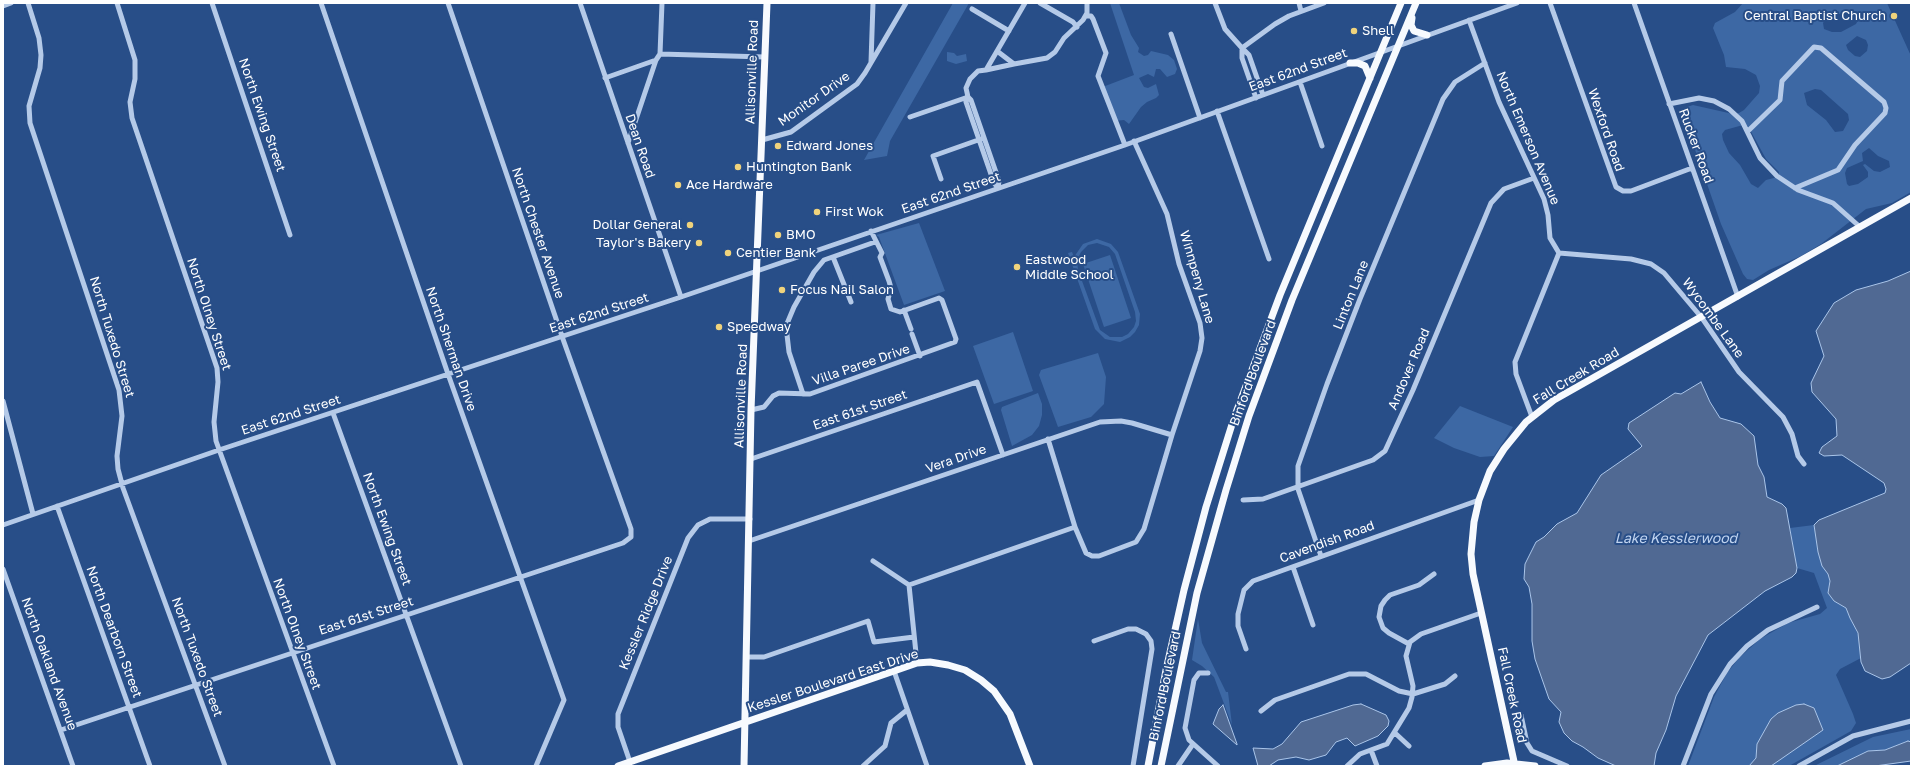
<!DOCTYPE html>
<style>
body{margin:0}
#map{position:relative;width:1914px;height:769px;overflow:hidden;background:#284e88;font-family:"Golos Text",sans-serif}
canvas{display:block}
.frame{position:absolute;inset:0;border:4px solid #fff;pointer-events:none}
</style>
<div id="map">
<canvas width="1914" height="769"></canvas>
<div class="frame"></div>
</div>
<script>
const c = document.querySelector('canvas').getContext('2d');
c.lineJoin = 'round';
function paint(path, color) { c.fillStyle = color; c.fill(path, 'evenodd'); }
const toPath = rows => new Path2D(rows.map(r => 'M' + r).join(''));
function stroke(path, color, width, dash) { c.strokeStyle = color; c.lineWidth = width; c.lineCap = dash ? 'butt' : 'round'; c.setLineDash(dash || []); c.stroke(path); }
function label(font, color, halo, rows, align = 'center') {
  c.font = font + ' "Golos Text",sans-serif'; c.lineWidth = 4; c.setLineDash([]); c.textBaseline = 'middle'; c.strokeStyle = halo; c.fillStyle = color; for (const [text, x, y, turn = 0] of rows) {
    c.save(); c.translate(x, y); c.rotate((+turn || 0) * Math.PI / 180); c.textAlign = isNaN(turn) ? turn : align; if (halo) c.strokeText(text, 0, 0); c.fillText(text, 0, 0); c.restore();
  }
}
const green = toPath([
 [953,3,969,3,890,141,887,156,864,160],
 [1110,3,1119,3,1131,35,1139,48,1138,52,1144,56,1148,55,1151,51,1168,55,1174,60,1177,69,1175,74,1167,77,1160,69,1156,69,1154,77,1148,74,1139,78,1144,87,1148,88,1156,84,1159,95,1156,98,1147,102,1141,107,1129,124,1124,120,1114,121,1100,88,1134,75],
 [1743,3,1887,3,1911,56,1911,192,1892,203,1866,209,1821,244,1801,256,1769,270,1753,280,1747,279,1743,274,1721,224,1684,118,1684,112,1687,107,1693,105,1733,114,1739,113,1744,110,1759,93,1760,86,1756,75,1745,69,1726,67,1724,55,1713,28,1715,23,1735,12],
 [1850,11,1859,15,1859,18,1856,24,1841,32,1832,32,1824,29,1823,23,1826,18],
 [1857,36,1866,40,1868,45,1867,51,1860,57,1855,56,1848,50,1846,45],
 [1815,89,1821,90,1848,114,1849,120,1843,131,1835,132,1826,120,1807,105,1804,93],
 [1743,125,1749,128,1766,159,1779,172,1778,177,1766,180,1758,188,1751,184,1740,165,1729,153,1723,140,1722,134,1725,130],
 [1869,148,1878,156,1889,161,1890,167,1880,172,1874,171,1865,164,1863,165,1868,172,1868,177,1858,184,1849,186,1847,184,1845,173,1847,168,1863,161,1862,153],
 [947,52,954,53,957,56,966,54,967,61,956,64,947,61],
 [919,223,945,291,904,305,879,237,876,235],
 [1097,239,1111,244,1118,252,1140,314,1139,325,1135,332,1130,337,1120,342,1105,339,1095,329,1068,253,1072,252,1074,257,1083,244],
 [1097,243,1109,247,1115,254,1135,312,1136,321,1134,327,1128,334,1122,337,1110,337,1100,330,1078,270,1077,260,1081,252,1088,245],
 [1110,255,1131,318,1104,327,1083,264],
 [1013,332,1033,391,994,404,973,346],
 [1098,353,1106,377,1104,404,1091,417,1058,427,1039,375,1041,370],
 [1038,393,1042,404,1042,415,1039,426,1032,435,1012,446,1001,410,1002,407],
 [1460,406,1513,427,1494,456,1480,457,1454,448,1434,438],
 [1814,525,1818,552,1822,566,1828,574,1830,581,1828,593,1834,601,1846,608,1860,639,1861,658,1840,669,1836,675,1853,714,1856,723,1851,731,1789,766,1688,766,1714,697,1727,673,1739,658,1760,639,1788,623,1820,614,1827,608,1814,573,1797,568,1790,528],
 [1198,619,1202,643,1226,692,1228,692,1232,725,1214,677,1202,666,1192,660],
 [1911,729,1911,742,1908,741,1885,750,1862,754,1837,766,1814,766,1873,737]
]);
const water = toPath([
 [1911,271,1911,663,1890,677,1882,679,1865,671,1861,662,1858,633,1850,618,1846,608,1834,601,1828,593,1830,581,1828,574,1822,566,1818,552,1814,525,1819,520,1885,493,1886,489,1884,483,1842,455,1824,456,1819,453,1822,447,1837,436,1836,419,1812,392,1811,383,1824,356,1816,331,1834,303,1856,290,1888,281,1911,271],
 [1701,382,1710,402,1720,418,1741,424,1754,436,1758,465,1764,477,1767,497,1782,504,1786,508,1797,568,1796,573,1792,577,1765,591,1708,635,1676,696,1666,730,1656,753,1654,766,1616,766,1598,758,1583,747,1572,741,1564,733,1559,722,1561,712,1549,699,1535,659,1532,641,1532,604,1529,587,1524,579,1525,564,1536,542,1544,537,1557,524,1577,513,1601,475,1640,448,1642,446,1628,429,1629,423,1675,393,1681,394,1701,382],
 [1361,704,1386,715,1389,721,1388,726,1378,736,1355,746,1347,738,1336,742,1326,755,1309,760,1296,757,1278,760,1269,766,1258,766,1253,748,1273,749,1282,744,1301,722,1353,705,1361,704],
 [1804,704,1814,708,1823,730,1771,766,1749,766,1756,758,1757,744,1771,719,1778,713,1796,705,1804,704],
 [1223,705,1237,744,1237,745,1213,724,1219,709,1223,705],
 [1908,741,1911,742,1911,761,1875,766,1837,766,1868,751,1885,750,1908,741]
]);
const minor = toPath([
 [28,3,39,38,41,55,40,68,29,106,30,123,119,390,122,416,117,456,118,469,123,488,225,766],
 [117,3,135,60,135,79,130,102,132,118,217,368,218,382,214,422,216,441,334,766],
 [212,3,290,235],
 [321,3,448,374,564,700,536,766],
 [580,3,681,297],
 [1040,3,1073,22,1077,27],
 [1215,3,1225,29,1242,48,1275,24,1289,16,1324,3],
 [1299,3,1301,11],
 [1550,3,1616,187,1623,191,1631,191,1692,168],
 [1634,3,1738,297],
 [3,6,11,3],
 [972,9,1009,31],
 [1086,16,1091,16,1093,19,1106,53,1098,76,1125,145],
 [1469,20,1499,102,1544,199,1548,215,1550,238,1559,253,1515,362,1516,374,1532,417],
 [1171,34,1200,118],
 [997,51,1014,64,1047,58,1055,52,1064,38,1083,20,1087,13,1087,3],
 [660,54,765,57],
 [871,62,873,3],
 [986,70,1014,64],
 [605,78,656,60],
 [1300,82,1322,146],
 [968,97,971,100,999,181,998,188,994,183,966,102,968,97],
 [1256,98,1242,58,1242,48,1249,55,1263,95],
 [1669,104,1699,98,1714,101,1729,109,1742,121,1760,158,1777,176,1798,190,1833,203,1860,227],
 [1217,111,1269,259],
 [910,117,968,97,966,88,970,79,978,71,986,70,1025,3],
 [1748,131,1780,100,1782,81,1814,47,1821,48,1884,102,1886,108,1885,113,1855,145,1838,170,1795,188],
 [762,140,791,132,857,84,865,73,906,3],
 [628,143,656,60,660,54,662,3],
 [941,179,933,156,981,139],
 [1559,253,1631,259,1651,264,1664,273,1702,318,1739,372,1783,417,1792,434,1798,456,1804,464],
 [833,257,851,302],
 [904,310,911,329],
 [912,334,920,356],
 [803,394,789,352,786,326,794,307,814,272,824,260,875,242],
 [3,401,33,514],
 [751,410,764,407,773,396,779,393,810,394,955,342,956,339,942,300,939,298,900,312,891,309,888,299,891,288,889,281,880,257,882,253,871,231],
 [333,413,461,766],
 [1048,439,1075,527,1086,553,1092,556,1099,556,1136,542,1144,529,1172,435,1200,351,1202,338,1200,323,1179,264,1167,214,1134,141],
 [751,459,977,382,1003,455],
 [1243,500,1263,499,1373,460,1385,451,1413,390,1491,203,1504,189,1534,178],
 [57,506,150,766],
 [3,525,219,450,681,297,1125,145,1517,3],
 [749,541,1100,422,1121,421,1132,423,1172,435],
 [1321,556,1298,489,1298,466,1327,384,1360,299,1443,99,1455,82,1485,63],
 [873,561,909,585],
 [1293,567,1313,625],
 [3,569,73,766],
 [909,585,1075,527],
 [909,585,917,663],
 [1094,641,1128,629,1136,629,1146,634,1151,641,1152,649,1133,766],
 [1409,644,1389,633,1383,628,1379,617,1381,606,1385,600,1390,595,1419,585,1434,574],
 [1246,649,1238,626,1238,614,1244,590,1253,581,1479,500],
 [747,657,764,657,868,621,874,642,914,637],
 [894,671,927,766],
 [1208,673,1199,673,1194,680,1185,728,1189,740,1218,766],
 [1261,711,1275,700,1349,674,1366,674,1399,691,1413,694,1445,684,1455,676],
 [1521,715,1527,743,1532,751,1567,766],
 [61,730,623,543,631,537,631,529,564,342,448,3],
 [1395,733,1409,746],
 [1371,750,1377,766],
 [630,762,618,727,618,714,688,538,698,525,710,519,750,519],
 [863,766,885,746,891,723,907,710],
 [1178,766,1193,744],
 [1347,766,1360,754,1387,744,1409,708,1412,697,1413,686,1406,656,1410,642,1421,634,1481,613],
 [1683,766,1711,694,1730,664,1747,646,1768,630,1817,607],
 [1799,766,1853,736,1911,721]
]);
const major = toPath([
 [1412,18,1411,25,1414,31,1427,35],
 [1350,63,1358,63,1365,66,1370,78],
 [618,766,894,671,917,663,930,662,948,665,965,670,981,680,994,691,1010,714,1030,766],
 [744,766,751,410,767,3],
 [1148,766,1166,670,1184,590,1206,507,1234,418,1280,295,1401,3],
 [1161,766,1197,593,1226,490,1249,416,1292,300,1416,3],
 [1485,766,1507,763,1535,766],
 [1515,766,1473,574,1471,554,1474,522,1479,500,1490,471,1504,449,1526,422,1554,400,1911,198]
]);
const markers = [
 [1894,16,4,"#f0d37c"],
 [1354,31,4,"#f0d37c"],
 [778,146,4,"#f0d37c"],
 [738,167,4,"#f0d37c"],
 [678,185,4,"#f0d37c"],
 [817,212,4,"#f0d37c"],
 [690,225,4,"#f0d37c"],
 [778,235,4,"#f0d37c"],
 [699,243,4,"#f0d37c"],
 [728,253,4,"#f0d37c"],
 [1017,267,4,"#f0d37c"],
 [782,290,4,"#f0d37c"],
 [719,327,4,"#f0d37c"]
];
const poiNames = [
 ["Central Baptist Church",1886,16,"right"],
 ["Shell",1362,31],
 ["Edward Jones",786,146],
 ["Huntington Bank",746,167],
 ["Ace Hardware",686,185],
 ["First Wok",825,212],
 ["Dollar General",682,225,"right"],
 ["BMO",786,235],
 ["Taylor's Bakery",691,243,"right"],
 ["Centier Bank",736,253],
 ["Eastwood",1025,260],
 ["Middle School",1025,275],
 ["Focus Nail Salon",790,290],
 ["Speedway",727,327]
];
const streetNames = [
 ["East 62nd Street",1298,70,-20],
 ["Allisonville Road",752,72,-88],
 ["Monitor Drive",814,99,-35],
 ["North Ewing Street",262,115,71],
 ["Wexford Road",1606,130,71],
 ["North Emerson Avenue",1528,138,67],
 ["Dean Road",640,146,71],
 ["Rucker Road",1696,146,70],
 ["East 62nd Street",951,193,-19],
 ["North Chester Avenue",538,233,71],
 ["Winnpeny Lane",1197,277,74],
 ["Linton Lane",1351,295,-68],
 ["East 62nd Street",599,313,-18],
 ["North Olney Street",209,314,72],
 ["Wycombe Lane",1713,318,54],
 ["North Tuxedo Street",112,337,73],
 ["North Sherman Drive",451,349,71],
 ["Villa Paree Drive",861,365,-19],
 ["Andover Road",1409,369,-67],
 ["Binford Boulevard",1253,373,-70],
 ["Fall Creek Road",1576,376,-31],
 ["Allisonville Road",741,396,-88],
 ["East 61st Street",860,410,-19],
 ["East 62nd Street",291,415,-18],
 ["Vera Drive",956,459,-19],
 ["North Ewing Street",387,529,70],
 ["Cavendish Road",1327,542,-20],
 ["Kessler Ridge Drive",646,613,-68],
 ["East 61st Street",366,616,-18],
 ["North Dearborn Street",114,632,70],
 ["North Olney Street",297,634,70],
 ["North Tuxedo Street",197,657,70],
 ["North Oakland Avenue",49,664,70],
 ["Kessler Boulevard East Drive",833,681,-18],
 ["Binford Boulevard",1165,686,-78],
 ["Fall Creek Road",1512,695,78]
];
const waterNames = [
 ["Lake Kesslerwood",1676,539]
];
paint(green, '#3d68a4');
paint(water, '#506993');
stroke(water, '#aac5e9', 1);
stroke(minor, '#b5cae8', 5);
stroke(major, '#f7fafe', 7);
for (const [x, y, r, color] of markers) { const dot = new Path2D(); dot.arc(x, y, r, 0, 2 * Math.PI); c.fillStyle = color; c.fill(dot); stroke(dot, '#284e88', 1.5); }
label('13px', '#fff', '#284e88', poiNames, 'left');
label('13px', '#fff', '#284e88', streetNames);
label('italic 14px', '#c1d4f0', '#284e88', waterNames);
</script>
